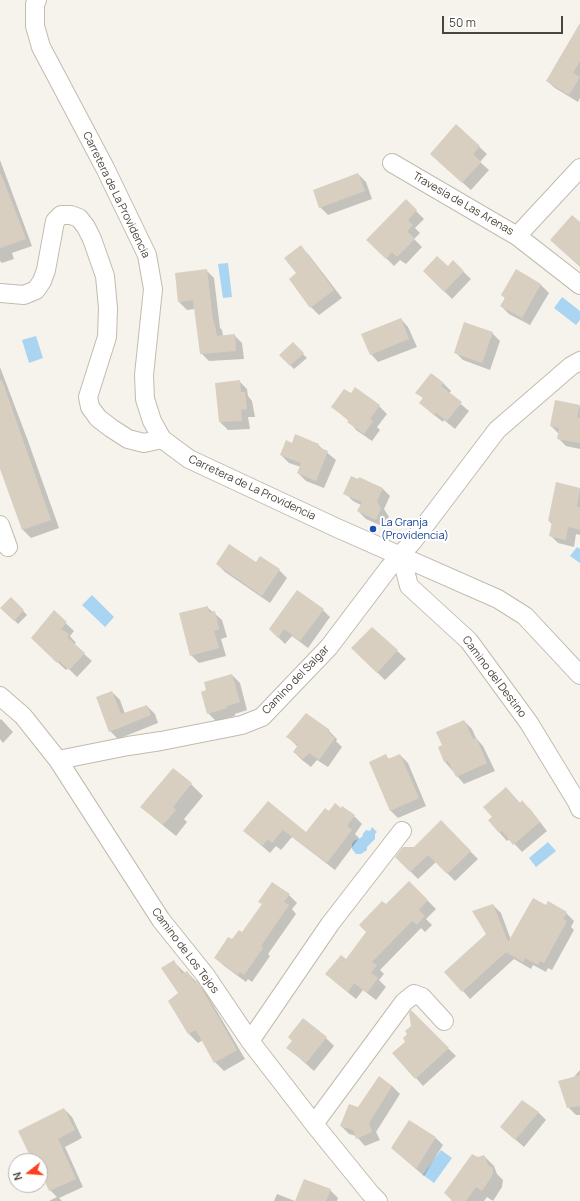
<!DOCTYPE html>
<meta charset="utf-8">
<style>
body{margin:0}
#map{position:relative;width:580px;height:1201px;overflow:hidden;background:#f6f3ec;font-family:Manrope,sans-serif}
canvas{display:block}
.north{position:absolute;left:8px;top:1153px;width:40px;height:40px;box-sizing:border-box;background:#fff;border:1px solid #b7b4b0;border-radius:50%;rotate:253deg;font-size:11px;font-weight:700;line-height:16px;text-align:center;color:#4b4439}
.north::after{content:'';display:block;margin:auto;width:14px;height:18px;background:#fc3f1d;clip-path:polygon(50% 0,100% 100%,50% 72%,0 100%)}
.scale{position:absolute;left:442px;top:16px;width:121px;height:18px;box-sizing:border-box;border:2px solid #4b4439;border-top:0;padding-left:5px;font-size:12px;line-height:14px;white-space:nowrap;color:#4b4439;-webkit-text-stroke:3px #fff;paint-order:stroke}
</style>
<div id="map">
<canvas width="580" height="1201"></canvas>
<div class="north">N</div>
<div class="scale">50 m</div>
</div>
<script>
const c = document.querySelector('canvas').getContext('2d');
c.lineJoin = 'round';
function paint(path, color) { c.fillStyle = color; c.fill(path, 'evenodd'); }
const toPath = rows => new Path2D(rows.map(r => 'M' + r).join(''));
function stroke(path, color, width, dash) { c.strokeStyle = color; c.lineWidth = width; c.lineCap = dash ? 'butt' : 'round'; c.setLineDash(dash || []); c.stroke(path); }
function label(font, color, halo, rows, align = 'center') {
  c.font = font + ' Manrope,sans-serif'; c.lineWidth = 4; c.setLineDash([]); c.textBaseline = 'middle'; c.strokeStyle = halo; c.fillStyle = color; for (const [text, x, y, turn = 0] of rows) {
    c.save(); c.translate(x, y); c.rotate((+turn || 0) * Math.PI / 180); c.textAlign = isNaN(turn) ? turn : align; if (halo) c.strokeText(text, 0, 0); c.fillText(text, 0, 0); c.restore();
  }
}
const water = toPath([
 [228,263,232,297,223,298,218,264],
 [562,297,580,311,580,320,576,325,554,308],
 [36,336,43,358,29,363,22,340],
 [577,547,580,549,580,563,570,556],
 [92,595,114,617,105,627,82,605],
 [372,827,377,832,375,834,375,839,367,847,367,850,361,854,356,854,352,849,352,844,354,841,362,837,363,834,366,830,370,831],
 [548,842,556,851,536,867,529,858],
 [441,1150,452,1158,434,1183,423,1175]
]);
const shadow = toPath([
 [580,39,580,98,578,102,555,88,547,81],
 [457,126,487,154,480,162,489,170,471,190,439,162],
 [0,160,32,246,12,253,14,259,2,263,0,261],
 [358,174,366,182,372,199,328,215,320,207],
 [406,201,424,219,415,228,420,233,414,239,422,247,406,264,400,260,394,266,368,240],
 [301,247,309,255,342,298,319,315,311,307,297,274],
 [453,262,471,279,452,299,424,271,448,268],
 [206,270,214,278,220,328,222,330,223,336,234,335,242,343,244,359,209,361,201,353,195,309,187,310,179,302],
 [516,271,541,285,549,293,530,325,509,314,501,306,505,298,502,295],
 [401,319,408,327,417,347,378,362,371,354],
 [492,333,500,341,490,370,463,360,455,352],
 [293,344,307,358,294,369,280,355],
 [0,367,28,441,59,528,31,538,23,530,0,465],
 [239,381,247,389,248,396,252,401,255,417,248,417,250,429,228,430,220,422],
 [443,383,451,391,449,394,469,411,455,429,444,420,443,422,429,411,424,399,417,392],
 [379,406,387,414,377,427,380,430,372,441,356,430,349,421,332,407],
 [579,406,580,407,580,449,566,446,558,438,559,434,551,426],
 [292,444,318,445,336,460,324,488,306,481,298,473,301,467,289,463,281,455],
 [557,484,580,489,580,535,576,534,574,547,558,543,550,535,552,524,549,521],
 [382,488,390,496,384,509,389,517,384,527,366,519,358,511,361,505,353,501,345,493],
 [256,563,279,570,287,578,270,603,225,572,217,564],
 [11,598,27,615,18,624,2,608],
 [207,607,222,620,227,637,221,639,226,656,199,663,191,655],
 [323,610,330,617,308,648,292,636,285,644,270,629],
 [54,612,74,631,70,636,76,643,74,645,92,661,77,677,68,668,66,670,40,646],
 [372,628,406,659,385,680,360,656],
 [232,675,240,683,247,710,235,714,235,716,216,721,208,713,208,691],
 [112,692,120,700,125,714,147,706,155,714,158,723,118,739,110,731],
 [1,719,13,732,3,743,0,739,0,720],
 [464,721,472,729,476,738,483,746,495,771,464,784,445,762,439,747,443,746],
 [329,731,337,739,336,741,342,747,328,767,317,760,311,767,302,760,294,752,298,747,288,737],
 [400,755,408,763,426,806,398,818,390,810,386,756,390,760],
 [191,784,203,796,184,819,187,822,176,836,154,818,142,806],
 [506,788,521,804,522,802,530,809,547,831,522,852,510,839,507,841,489,821,493,818],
 [268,802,306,834,329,813,354,816,362,824,355,834,359,838,335,870,292,837,281,850,276,846,270,853,245,831],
 [441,822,478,859,455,881,436,862,418,879,396,857,414,848],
 [409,882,436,909,426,919,432,925,425,932,421,928,380,970,384,974,379,980,386,987,376,1000,363,990,356,999,335,982,327,974,346,960,386,906],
 [289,895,297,903,292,909,296,914,268,954,270,956,252,982,248,979,246,982,223,965,215,957,232,941,242,934,263,905,259,901],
 [493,905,501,913,511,940,546,906,566,913,574,921,571,927,574,930,552,970,548,968,546,972,533,965,531,969,514,959,470,999,463,991,487,934],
 [173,961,185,973,187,972,205,991,245,1059,224,1071,215,1062,203,1040,198,1043,189,1034,170,1001,179,994],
 [411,1012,456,1056,423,1086,416,1078,406,1042,412,1026],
 [326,1038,334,1046,314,1071,287,1047],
 [580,1070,580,1115,576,1115,568,1107,573,1078],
 [380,1078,392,1086,400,1094,376,1132,380,1140,365,1146,356,1136,349,1134,341,1126,358,1108],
 [64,1109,72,1117,82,1138,65,1147,83,1187,59,1198,62,1201,49,1201,57,1197,50,1190,40,1168,40,1161,37,1161,30,1153],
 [538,1112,546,1120,524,1147,501,1127],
 [436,1138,443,1145,424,1176,401,1156],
 [484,1156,494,1166,497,1174,503,1180,502,1187,493,1201,487,1197,484,1201,451,1201,452,1200,445,1193,478,1158],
 [330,1190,338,1198,337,1201,296,1201],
 [277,1194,295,1201,274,1201]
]);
const building = toPath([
 [580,23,580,61,573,73,580,77,569,95,546,81],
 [456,124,480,146,473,154,481,162,462,183,430,154],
 [358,173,365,191,319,208,313,190],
 [0,174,1,174,26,239,0,248],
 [406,199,417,210,408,220,413,225,407,231,415,239,397,257,392,252,386,259,366,240],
 [572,215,580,222,580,267,550,240],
 [301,245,334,290,310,308,289,279,296,273,284,258],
 [437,256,448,266,453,260,464,271,444,292,423,271],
 [207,269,213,321,214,321,217,336,235,334,236,351,200,354,193,300,178,302,175,273],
 [516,269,541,284,522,318,500,306,505,298,501,295],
 [401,318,409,339,370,355,361,334],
 [464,322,493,332,482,363,454,353],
 [293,342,304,353,290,366,279,355],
 [431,373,444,383,441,386,462,402,447,421,436,413,434,415,419,403,423,398,415,393],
 [0,380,2,380,51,520,22,530,0,469],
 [240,380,241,392,245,392,247,409,241,410,242,421,219,422,215,383],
 [355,387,380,405,370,419,373,421,364,434,347,422,349,420,331,407,344,389,351,393],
 [555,400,580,405,577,417,580,418,580,443,557,439,559,428,550,426],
 [295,434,319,444,318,447,328,451,316,481,297,473,301,463,280,455,286,440,292,443],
 [351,476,358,479,359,477,383,488,377,501,381,509,376,520,357,511,362,502,343,494],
 [556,482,580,488,577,507,580,507,580,530,568,527,566,540,549,536,552,522,548,521],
 [229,544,256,562,260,556,280,569,262,596,216,564],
 [297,590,324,609,300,641,284,629,278,638,269,629],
 [11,597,24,610,14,621,0,608],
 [208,606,209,612,215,611,219,629,214,631,219,648,190,656,179,613],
 [54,610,67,622,61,629,69,634,67,637,85,653,69,670,59,661,57,663,31,638],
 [372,627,398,650,377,673,351,648],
 [232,674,240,702,227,706,227,708,207,714,201,692,206,690,204,682],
 [112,691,121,714,147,705,151,715,109,732,96,697],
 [306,713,330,730,328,732,335,738,319,760,309,753,303,759,293,752,298,745,286,737],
 [464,720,473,739,476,737,487,763,456,777,448,761,444,762,438,747,442,745,436,732],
 [386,754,388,759,400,754,419,798,390,811,369,762],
 [173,768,192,783,173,807,176,810,163,825,140,807],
 [506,787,520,803,522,800,540,822,513,845,502,831,499,833,488,820,492,817,483,807],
 [268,801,306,832,325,808,329,811,335,803,341,808,342,806,355,815,347,826,352,830,327,863,283,830,272,843,268,839,262,846,243,831],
 [441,820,471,851,447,874,428,855,410,872,395,857,403,847,414,847],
 [409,881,428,900,419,910,425,916,417,925,412,921,372,962,377,965,371,973,378,978,367,993,354,983,348,992,325,974,341,955,346,959,366,932,359,925,382,901,386,904],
 [272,882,290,894,284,902,289,905,261,946,263,948,244,975,240,972,238,975,214,958,228,937,232,939,239,930,242,932,262,904,258,902],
 [533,898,546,905,548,901,567,912,563,919,567,921,544,963,540,961,538,965,525,958,523,962,506,952,462,992,444,972,486,934,472,911,493,904,508,942],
 [174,960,182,974,187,971,195,983,196,980,198,982,237,1050,214,1063,196,1030,188,1034,168,1001,178,993,161,968],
 [411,1010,449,1048,415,1079,392,1053,405,1042,403,1038,407,1034,405,1031,411,1026,409,1013],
 [303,1018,327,1037,306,1063,286,1048,292,1041,288,1037],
 [580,1075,580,1106,567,1108,558,1081],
 [379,1076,392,1086,369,1123,372,1132,356,1139,353,1130,340,1126,349,1104,358,1107],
 [522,1100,539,1112,515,1140,500,1127],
 [64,1108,75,1130,58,1139,76,1179,49,1191,40,1170,40,1161,36,1161,32,1153,29,1154,18,1131],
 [409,1120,436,1137,416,1169,391,1148],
 [472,1154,478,1157,484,1155,488,1165,493,1168,492,1176,482,1191,476,1187,466,1201,453,1201,444,1193],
 [304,1179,331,1189,326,1201,295,1201]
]);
const minor = toPath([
 [37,0,35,4,35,26,41,47,105,168,147,255,153,289,144,375,145,399,152,421,162,439,189,459,337,528,498,599,525,616,580,675],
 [392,163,517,236,580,168],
 [517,236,580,285],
 [0,293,24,295,36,290,42,281,46,270,55,221,61,215,71,215,79,218,86,227,92,239,105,276,108,308,107,337,88,397,90,407,98,418,111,428,128,439,144,443,162,439],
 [0,525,8,547],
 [401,555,409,586,469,641,529,723,577,802,580,809],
 [0,696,23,716,58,760,161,920,206,976,250,1041,314,1124,370,1193,378,1201],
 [58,760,128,746,161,741,242,725,262,717,329,647,388,569,413,541,497,430,571,366,580,361],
 [250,1041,330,924,402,831],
 [314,1124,404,1002,414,994,422,997,444,1021]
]);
const markers = [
 [373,529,4,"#1a4fb4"]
];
const streetNames = [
 ["Carretera de La Providencia",116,195,64],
 ["Travesía de Las Arenas",463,204,30],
 ["Carretera de La Providencia",252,488,25],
 ["Camino del Destino",494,677,53],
 ["Camino del Salgar",296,680,-46],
 ["Camino de Los Tejos",185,951,53]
];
const transitNames = [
 ["La Granja",381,523],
 ["(Providencia)",381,536]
];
paint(water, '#a9d4f2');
paint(shadow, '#0003');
paint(building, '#d8cfc1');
stroke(minor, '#c2bbae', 20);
stroke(minor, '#fff', 18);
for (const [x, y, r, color] of markers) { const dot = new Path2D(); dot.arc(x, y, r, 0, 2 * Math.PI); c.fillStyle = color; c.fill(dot); stroke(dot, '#fff', 1.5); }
label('11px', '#4b4439', '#fff', streetNames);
label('11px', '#164399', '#fff', transitNames, 'left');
</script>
